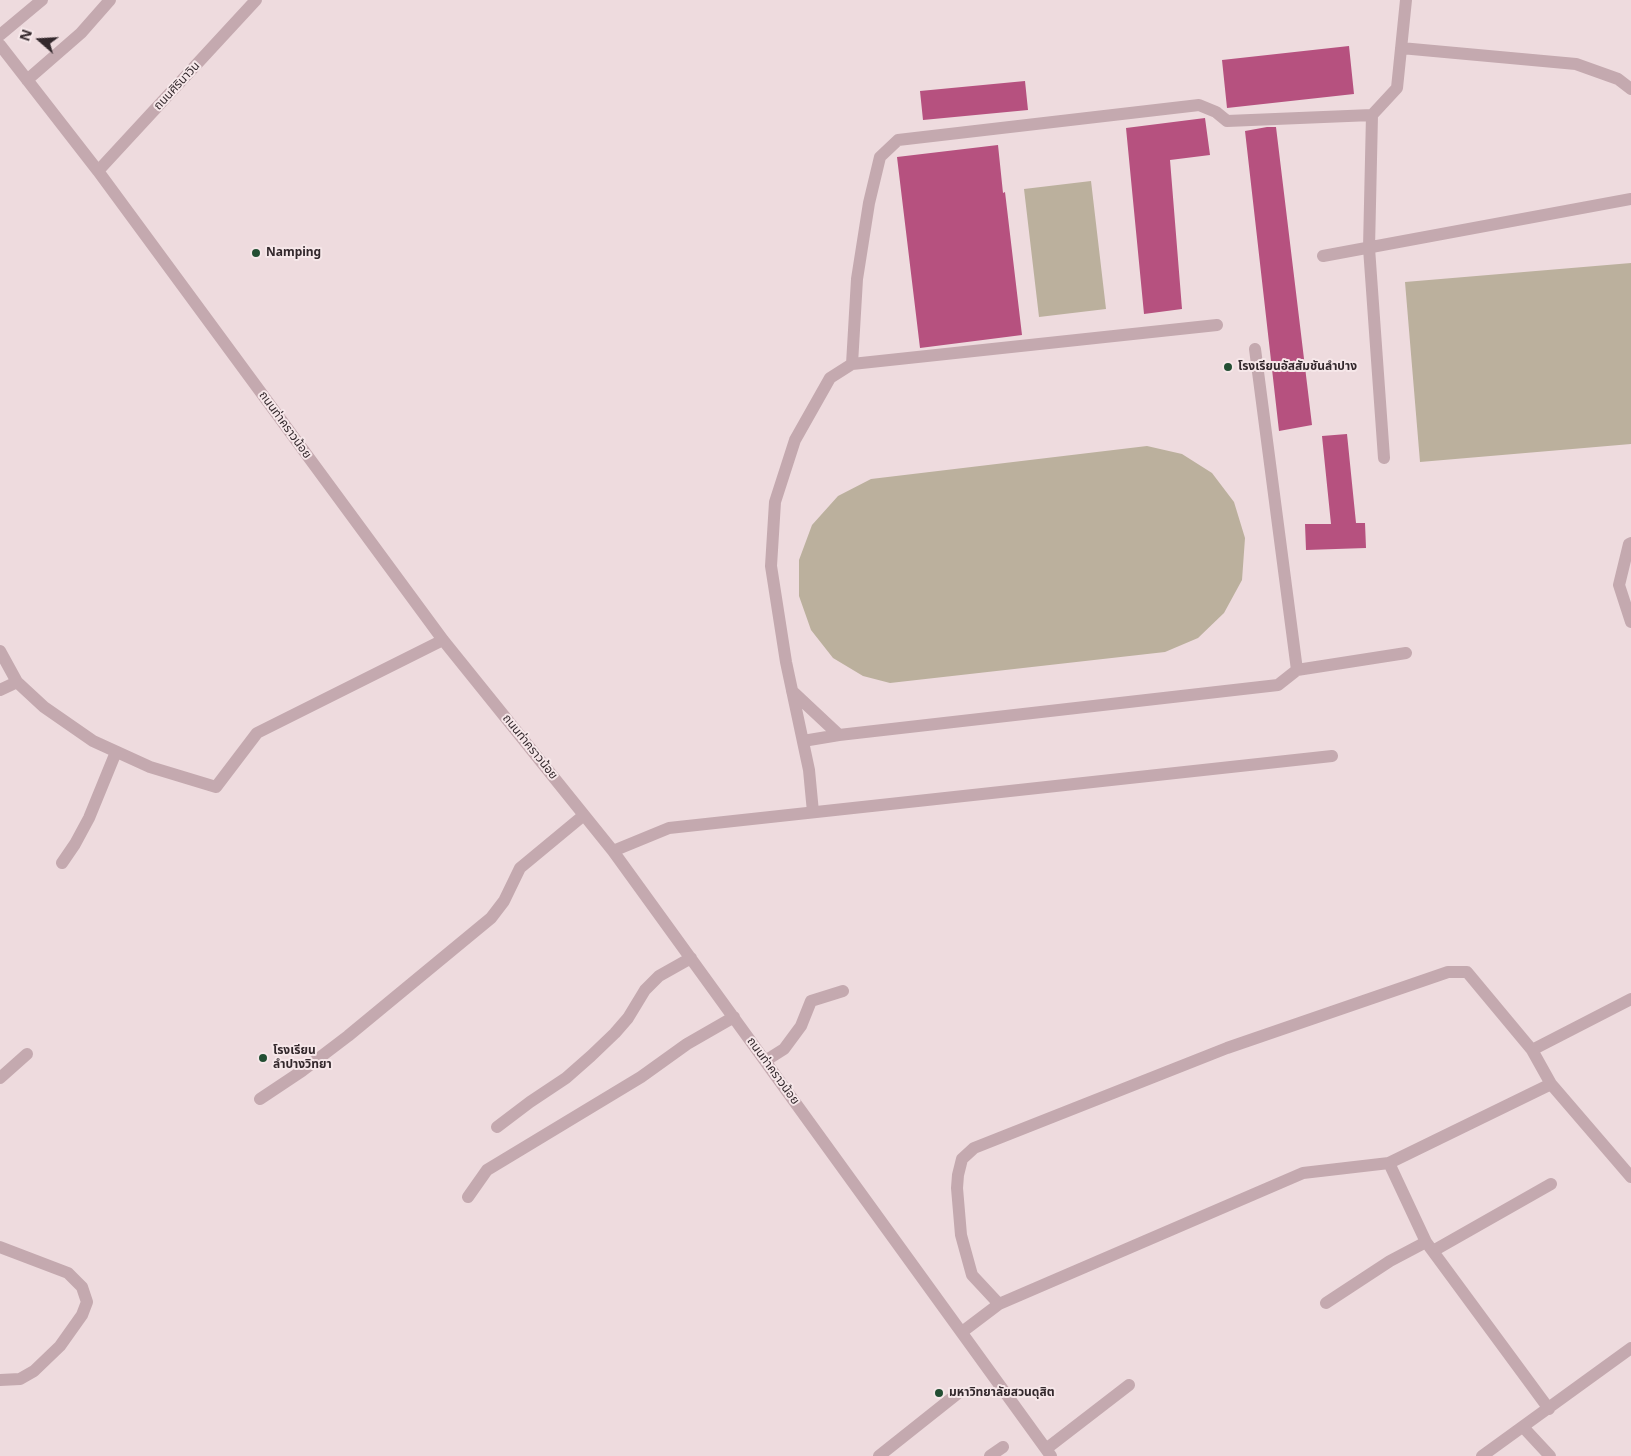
<!DOCTYPE html>
<meta charset="utf-8">
<style>
body{margin:0}
#map{position:relative;width:1631px;height:1456px;overflow:hidden;background:#eedbde;font-family:"Noto Sans",sans-serif}
canvas{display:block}
.north{position:absolute;left:15px;top:15px;width:50px;height:50px;-webkit-text-stroke:4px #f6e7e9;paint-order:stroke;rotate:289deg;font-size:14px;font-weight:700;line-height:20px;text-align:center;color:#33282c}
.north::after{content:'';display:block;margin:auto;width:18px;height:22px;background:#33282c;clip-path:polygon(50% 0,100% 100%,50% 72%,0 100%)}
</style>
<div id="map">
<canvas width="1631" height="1456"></canvas>
<div class="north">N</div>
</div>
<script>
const c = document.querySelector('canvas').getContext('2d');
c.lineJoin = 'round';
function paint(path, color) { c.fillStyle = color; c.fill(path, 'evenodd'); }
const toPath = rows => new Path2D(rows.map(r => 'M' + r).join(''));
function stroke(path, color, width, dash) { c.strokeStyle = color; c.lineWidth = width; c.lineCap = dash ? 'butt' : 'round'; c.setLineDash(dash || []); c.stroke(path); }
function label(font, color, halo, rows, align = 'center') {
  c.font = font + ' "Noto Sans","Noto Sans Thai",sans-serif'; c.lineWidth = 4; c.setLineDash([]); c.textBaseline = 'middle'; c.strokeStyle = halo; c.fillStyle = color; for (const [text, x, y, turn = 0] of rows) {
    c.save(); c.translate(x, y); c.rotate((+turn || 0) * Math.PI / 180); c.textAlign = isNaN(turn) ? turn : align; if (halo) c.strokeText(text, 0, 0); c.fillText(text, 0, 0); c.restore();
  }
}
const green = toPath([
 [1091,181,1106,309,1039,317,1024,189],
 [1631,263,1631,444,1420,462,1405,282],
 [1147,446,1182,454,1212,473,1234,502,1245,538,1242,580,1224,613,1198,638,1165,652,890,683,863,676,833,658,811,630,799,596,799,560,812,525,838,496,871,479]
]);
const building = toPath([
 [1349,46,1354,94,1227,108,1222,60],
 [1025,81,1028,110,923,120,920,91],
 [1205,118,1210,155,1170,160,1182,309,1144,314,1126,128],
 [1267,127,1276,127,1312,425,1279,431,1245,131],
 [998,145,1003,193,1005,192,1022,335,920,348,897,157],
 [1347,434,1356,523,1365,523,1366,548,1306,550,1305,524,1331,524,1322,436]
]);
const minor = toPath([
 [0,35,42,0],
 [0,45,98,171,443,640,613,851,1051,1456],
 [1401,48,1576,64,1618,79,1631,89],
 [27,80,81,33,110,0],
 [98,171,256,0],
 [1323,256,1631,199],
 [1255,349,1297,670],
 [852,364,857,279,869,203,880,157,898,140,1199,105,1216,112,1227,121,1372,115],
 [1384,458,1369,248,1372,115,1397,88,1406,0],
 [1631,543,1629,544,1619,585,1631,622],
 [0,651,17,682,44,707,93,741,150,767,216,787,257,733,443,640],
 [0,690,17,682],
 [792,691,839,735,1278,685,1297,670,1406,653],
 [803,741,839,735],
 [813,812,809,770,786,662,771,566,775,502,795,440,830,378,852,364,1217,325],
 [613,851,669,828,1332,756],
 [62,863,75,844,89,818,116,752],
 [1532,1050,1631,999],
 [765,1061,784,1049,801,1026,811,1001,843,991],
 [0,1078,27,1054],
 [260,1099,302,1071,348,1036,491,918,504,901,520,868,584,815],
 [497,1127,530,1102,566,1078,591,1056,615,1033,628,1018,645,990,659,976,691,958],
 [1389,1163,1426,1242,1549,1409],
 [468,1197,487,1170,641,1077,687,1044,734,1017],
 [0,1247,68,1273,82,1287,87,1302,82,1315,60,1346,34,1371,20,1379,0,1380],
 [1433,1251,1551,1184],
 [1326,1303,1390,1261,1426,1242],
 [999,1304,1303,1173,1389,1163,1551,1084],
 [962,1332,999,1304,972,1275,961,1235,957,1188,958,1175,962,1159,974,1148,1227,1048,1448,972,1467,972,1532,1050,1551,1084,1631,1177],
 [1523,1427,1550,1456],
 [1046,1449,1129,1385],
 [879,1456,957,1394],
 [990,1456,1003,1447],
 [1482,1456,1631,1348]
]);
const markers = [
 [256,253,5,"#234e33"],
 [1228,367,5,"#234e33"],
 [263,1058,5,"#234e33"],
 [939,1393,5,"#234e33"]
];
const streetNames = [
 ["ถนนศิรินาวิน",177,86,-47],
 ["ถนนท่าคราวน้อย",285,425,54],
 ["ถนนท่าคราวน้อย",530,747,51],
 ["ถนนท่าคราวน้อย",773,1071,54]
];
const poiNames = [
 ["Namping",266,253],
 ["โรงเรียนอัสสัมชันลำปาง",1238,367],
 ["โรงเรียน",273,1051],
 ["ลำปางวิทยา",273,1065],
 ["มหาวิทยาลัยสวนดุสิต",949,1393]
];
paint(green, '#bbb09d');
paint(building, '#b6517f');
stroke(minor, '#c4a9af', 12);
for (const [x, y, r, color] of markers) { const dot = new Path2D(); dot.arc(x, y, r, 0, 2 * Math.PI); c.fillStyle = color; c.fill(dot); stroke(dot, '#f6e7e9', 2); }
label('12px', '#33282c', '#f6e7e9', streetNames);
label('bold 12px', '#33282c', '#f6e7e9', poiNames, 'left');
</script>
